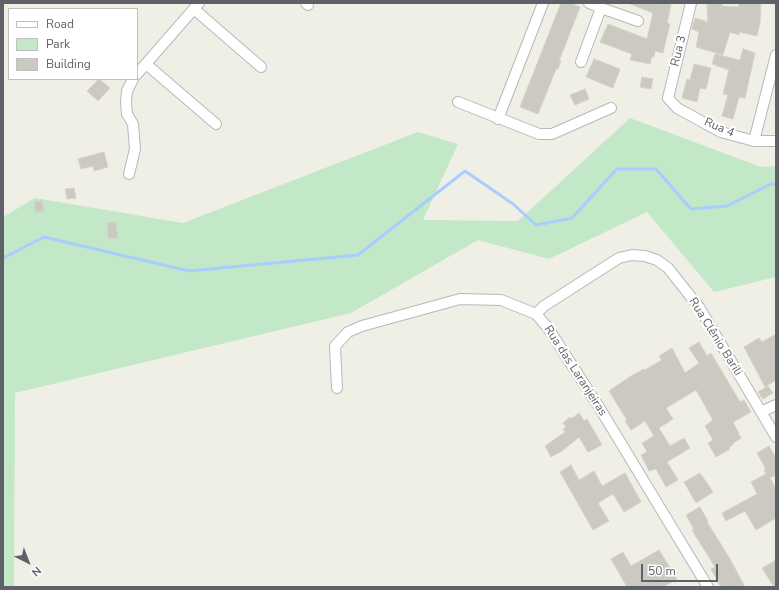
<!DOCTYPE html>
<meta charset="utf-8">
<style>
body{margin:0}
#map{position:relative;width:779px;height:590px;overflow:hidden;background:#f0efe6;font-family:"Nunito Sans",sans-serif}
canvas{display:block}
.frame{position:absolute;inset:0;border:4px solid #5e6167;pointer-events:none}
.legend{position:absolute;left:8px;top:8px;width:130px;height:72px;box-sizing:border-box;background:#fff;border:1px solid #bfc0c2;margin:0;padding:5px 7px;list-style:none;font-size:12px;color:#5e6167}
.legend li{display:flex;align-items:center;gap:8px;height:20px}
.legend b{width:20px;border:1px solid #bfc0c2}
.north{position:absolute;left:8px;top:542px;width:40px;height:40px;-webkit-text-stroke:3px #fff;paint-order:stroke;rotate:138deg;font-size:11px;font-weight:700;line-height:16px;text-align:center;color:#5e6167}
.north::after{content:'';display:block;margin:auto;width:14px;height:18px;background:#5e6167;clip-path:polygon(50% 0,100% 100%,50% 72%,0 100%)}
.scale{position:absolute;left:641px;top:564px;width:77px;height:18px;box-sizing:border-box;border:2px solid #5e6167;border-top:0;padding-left:5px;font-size:12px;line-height:14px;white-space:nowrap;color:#5e6167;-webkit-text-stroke:3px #fff;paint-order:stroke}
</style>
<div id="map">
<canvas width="779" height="590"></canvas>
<div class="frame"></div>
<ul class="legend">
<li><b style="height:5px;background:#fff"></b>Road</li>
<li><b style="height:11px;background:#c3e8c7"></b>Park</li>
<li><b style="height:11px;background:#ccc9c3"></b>Building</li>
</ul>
<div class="north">N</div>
<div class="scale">50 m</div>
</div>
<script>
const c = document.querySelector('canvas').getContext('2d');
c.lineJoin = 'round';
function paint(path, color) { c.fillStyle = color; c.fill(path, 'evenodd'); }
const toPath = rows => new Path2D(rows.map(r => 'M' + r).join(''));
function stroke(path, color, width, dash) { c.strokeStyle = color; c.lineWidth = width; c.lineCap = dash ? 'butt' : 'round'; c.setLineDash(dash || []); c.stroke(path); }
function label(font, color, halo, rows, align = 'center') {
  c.font = font + ' "Nunito Sans",sans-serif'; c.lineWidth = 4; c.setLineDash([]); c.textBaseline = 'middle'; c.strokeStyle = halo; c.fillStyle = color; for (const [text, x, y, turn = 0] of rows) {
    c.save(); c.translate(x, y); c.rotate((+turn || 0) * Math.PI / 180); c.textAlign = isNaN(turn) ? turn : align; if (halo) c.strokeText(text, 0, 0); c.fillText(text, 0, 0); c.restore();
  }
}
const green = toPath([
 [630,118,761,167,776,166,776,277,714,292,647,212,549,259,478,240,351,313,15,393,14,587,3,587,3,217,35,198,183,223,418,132,458,144,423,220,518,221]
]);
const stream = toPath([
 [3,258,44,237,189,271,358,255,465,171,513,204,536,225,572,218,617,169,656,169,691,209,727,206,771,184,776,184]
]);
const building = toPath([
 [561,3,569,3,580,7,559,61,561,61,558,69,556,69,538,114,520,107,561,3],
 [628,3,671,4,667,23,670,24,663,53,655,51,654,57,652,56,650,64,630,60,632,54,600,42,608,24,647,39,653,13,628,3],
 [707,3,722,3,722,6,739,7,739,3,761,3,760,23,757,36,739,32,739,35,730,32,723,55,696,47,699,32,692,29,695,18,708,22,707,3],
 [743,49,755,53,745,98,739,97,733,119,722,116,728,95,723,94,729,70,712,64,715,54,740,60,743,49],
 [594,59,620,69,613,88,586,77,594,59],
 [694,64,711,68,706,89,700,88,697,102,682,98,687,79,690,80,694,64],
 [642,77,653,79,651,89,640,87,642,77],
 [99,79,110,88,98,101,87,91,99,79],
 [585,89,589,99,575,105,570,95,585,89],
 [104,152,108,167,94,171,93,166,81,169,78,159,104,152],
 [74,188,76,198,67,199,65,189,74,188],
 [42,201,44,211,36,212,34,202,42,201],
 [116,222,118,238,108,238,107,223,116,222],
 [776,334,776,380,765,387,744,347,759,338,762,342,776,334],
 [699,342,707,356,711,353,740,402,744,400,751,412,733,422,741,438,732,444,733,445,729,447,730,449,716,457,708,443,713,440,705,426,713,420,696,390,666,408,673,419,659,428,670,446,684,438,690,448,667,462,678,480,666,487,656,469,649,471,641,455,647,452,642,443,654,436,645,421,631,430,625,421,627,420,609,391,631,376,644,369,645,370,662,360,659,356,672,348,685,373,699,363,689,348,699,342],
 [768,386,773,393,763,399,758,392,768,386],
 [579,413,584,421,587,419,602,445,588,452,579,437,562,451,551,457,545,446,565,432,563,429,566,427,563,423,570,417,571,419,579,413],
 [769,446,776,458,776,475,770,478,776,489,776,518,756,530,745,511,726,521,722,513,757,494,751,482,766,474,764,470,766,469,757,453,769,446],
 [571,465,579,480,594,471,602,486,625,473,641,502,624,512,613,494,598,503,609,521,593,530,560,472,571,465],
 [700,473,713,492,696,503,684,482,700,473],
 [700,507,708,521,707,522,730,559,745,587,721,587,711,569,715,567,692,530,694,529,686,515,700,507],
 [659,550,677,579,663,587,627,587,611,559,623,552,631,566,659,550],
 [776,560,776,587,774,587,762,568,776,560]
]);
const minor = toPath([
 [306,3,308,5],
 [691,3,668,98,677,108,721,132,754,141,776,141],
 [601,8,638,21],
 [194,9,261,67],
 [581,62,601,8,589,3],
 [146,64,216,124],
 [137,74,199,3],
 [458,102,539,134,552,134,611,108],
 [498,119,543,3],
 [754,141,776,55],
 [129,174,135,149,133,124,127,114,126,102,127,91,133,79],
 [536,314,544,306,619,258,632,255,645,256,657,260,668,268,699,307,776,437],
 [337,388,335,346,348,332,362,326,460,299,501,300,536,314,548,328,599,407,708,587],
 [761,412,776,405]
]);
const streetNames = [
 ["Rua 3",679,51,-76],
 ["Rua 4",719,128,23],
 ["Rua Clênio Barili",715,337,58],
 ["Rua das Laranjeiras",575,371,57]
];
paint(green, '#c3e8c7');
stroke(stream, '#a7ceff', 3);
paint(building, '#ccc9c3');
stroke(building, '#d5d2c4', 1);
stroke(minor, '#b6b8bd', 12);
stroke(minor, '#fff', 10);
label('12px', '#5e6167', '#fff', streetNames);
</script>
